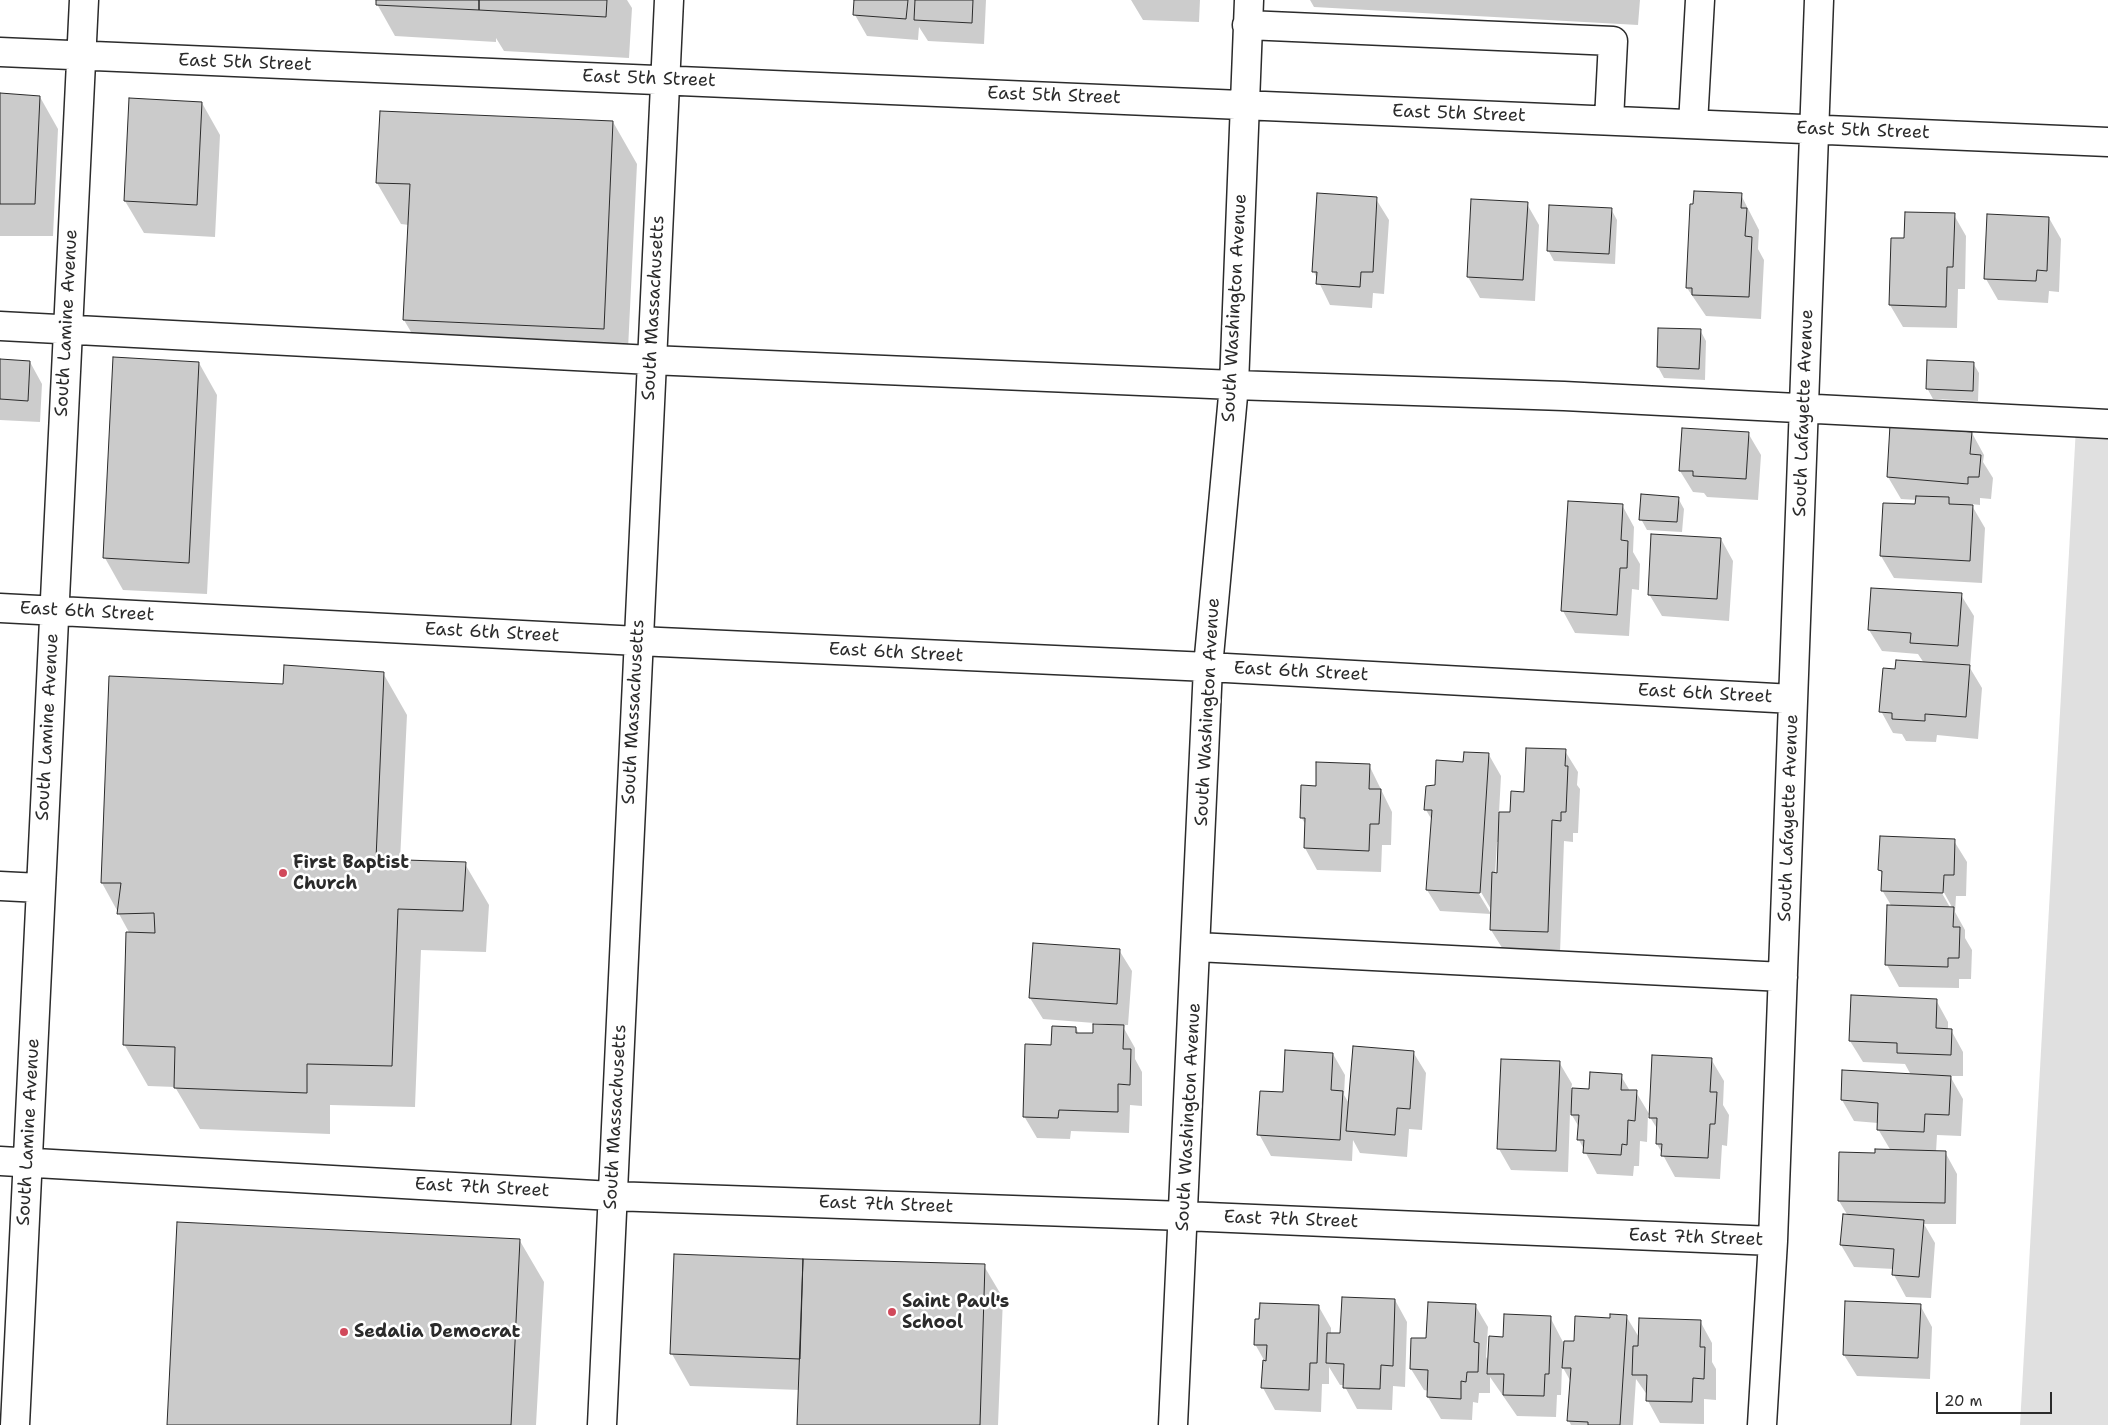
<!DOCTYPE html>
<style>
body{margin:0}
#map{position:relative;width:2108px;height:1425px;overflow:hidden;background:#fff;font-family:"Shantell Sans",sans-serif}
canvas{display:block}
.scale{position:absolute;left:1936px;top:1392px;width:116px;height:22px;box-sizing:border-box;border:2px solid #2b2b2b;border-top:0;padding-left:6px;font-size:15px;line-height:18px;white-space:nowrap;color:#2b2b2b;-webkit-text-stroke:4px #fff;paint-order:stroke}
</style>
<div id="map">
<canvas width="2108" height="1425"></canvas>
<div class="scale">20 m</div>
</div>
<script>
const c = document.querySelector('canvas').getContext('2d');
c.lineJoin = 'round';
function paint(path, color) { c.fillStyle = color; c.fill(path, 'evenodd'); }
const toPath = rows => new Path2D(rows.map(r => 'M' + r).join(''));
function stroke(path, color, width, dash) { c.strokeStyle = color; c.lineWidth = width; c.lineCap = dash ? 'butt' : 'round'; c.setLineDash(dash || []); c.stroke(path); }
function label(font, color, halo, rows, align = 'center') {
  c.font = font + ' "Shantell Sans",sans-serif'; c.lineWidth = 5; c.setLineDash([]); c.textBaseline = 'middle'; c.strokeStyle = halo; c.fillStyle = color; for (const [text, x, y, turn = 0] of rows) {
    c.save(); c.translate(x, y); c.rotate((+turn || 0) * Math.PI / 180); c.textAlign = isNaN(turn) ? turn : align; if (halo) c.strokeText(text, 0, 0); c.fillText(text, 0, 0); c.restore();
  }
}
const green = toPath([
 [2077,410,2108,412,2108,1425,2020,1425]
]);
const shadow = toPath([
 [377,0,627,0,632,8,629,58,504,51,496,38,496,42,395,36,377,4],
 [856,0,986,0,984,44,928,41,919,27,918,40,867,36,855,15],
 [1131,0,1200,0,1199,22,1143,20],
 [1310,0,1640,0,1638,25,1314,7],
 [0,95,40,97,58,129,53,236,0,236],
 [202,103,220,135,215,237,144,233,125,201],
 [613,122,637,164,627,370,428,361,404,320,409,225,401,224,377,183],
 [1741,195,1759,230,1758,249,1764,260,1761,319,1706,316,1687,288],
 [1376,199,1389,220,1384,294,1373,293,1372,308,1330,305,1314,272],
 [1527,204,1539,225,1535,301,1480,298,1468,277],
 [1611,209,1617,220,1615,264,1554,261,1548,250],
 [1954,215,1966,236,1965,289,1958,289,1957,328,1903,327,1890,305,1906,240],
 [2049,218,2061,239,2059,292,2049,291,2048,303,1998,300,1986,279],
 [1660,329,1700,330,1706,341,1705,380,1664,378,1658,367],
 [0,360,30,362,42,384,40,422,0,420],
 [199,363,217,395,207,594,123,590,105,558],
 [1973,363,1979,373,1978,401,1933,399,1927,388],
 [1748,433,1761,455,1758,500,1707,497,1704,493,1693,492,1680,471],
 [1972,433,1984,455,1983,462,1993,478,1991,499,1980,498,1980,505,1971,504,1985,528,1982,583,1894,578,1881,556,1917,506,1917,500,1901,499,1888,477],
 [1678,498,1684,509,1682,532,1647,530,1641,519],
 [1569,502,1622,505,1634,527,1633,552,1640,564,1639,590,1632,589,1629,636,1575,633,1563,611],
 [1721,539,1733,561,1729,621,1662,616,1649,594],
 [1961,595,1974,616,1970,668,1982,688,1978,739,1937,735,1936,742,1906,741,1902,734,1893,733,1881,711,1897,670,1924,663,1918,654,1882,651,1869,630],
 [383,673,407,715,400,861,465,864,489,905,486,952,421,950,415,1107,330,1105,330,1134,200,1129,175,1087,148,1086,124,1044,130,934,102,883,284,685],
 [1565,751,1578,772,1577,785,1580,789,1578,833,1573,833,1573,842,1564,841,1560,953,1504,951,1491,930,1492,911,1478,887,1476,889,1491,914,1440,911,1427,890,1432,820,1426,810,1436,786,1464,763,1489,755,1501,776,1499,813,1511,814,1525,793],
 [1497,842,1499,842,1498,874,1495,874],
 [1369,765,1392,812,1391,845,1382,845,1381,872,1317,870,1305,848,1306,825,1301,817,1317,787],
 [1954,841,1967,862,1966,896,1956,896,1955,912,1965,930,1965,938,1972,950,1971,979,1959,979,1959,988,1899,987,1887,965,1892,907,1882,890,1883,876,1880,870],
 [1941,887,1953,909,1951,909,1939,888],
 [1119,950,1132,971,1128,1025,1122,1025,1135,1048,1135,1059,1142,1072,1142,1106,1130,1105,1129,1133,1071,1131,1070,1139,1037,1138,1024,1116,1052,1046,1076,1028,1079,1034,1095,1034,1107,1024,1043,1019,1030,998],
 [1936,1000,1948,1022,1948,1030,1951,1030,1963,1052,1963,1076,1950,1076,1963,1099,1961,1136,1937,1135,1936,1152,1945,1152,1957,1174,1956,1224,1924,1224,1935,1243,1931,1298,1906,1297,1894,1275,1894,1269,1854,1267,1841,1245,1848,1216,1839,1201,1840,1153,1876,1154,1891,1151,1878,1129,1878,1123,1854,1121,1842,1100,1911,1075,1905,1064,1863,1062,1850,1041],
 [1413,1052,1426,1073,1422,1130,1409,1129,1407,1157,1360,1153,1353,1140,1352,1161,1271,1156,1259,1134,1284,1094,1333,1054,1345,1075,1344,1095,1350,1105],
 [1711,1059,1724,1081,1723,1105,1729,1115,1727,1146,1722,1145,1720,1179,1675,1177,1657,1144,1658,1130,1648,1114,1647,1142,1640,1141,1639,1166,1634,1166,1633,1176,1597,1174,1579,1140,1579,1127,1570,1112,1568,1172,1511,1170,1499,1149,1559,1062,1572,1084,1571,1090,1591,1090,1621,1076,1630,1091,1636,1092,1651,1117],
 [520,1241,544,1282,536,1425,168,1425],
 [984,1266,1003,1298,998,1425,799,1425,800,1390,690,1386,672,1354],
 [1395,1300,1407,1322,1405,1387,1393,1386,1392,1410,1357,1409,1344,1385,1340,1385,1329,1367,1329,1384,1322,1384,1321,1412,1275,1410,1263,1388,1264,1360,1255,1344,1319,1307,1331,1328,1331,1334,1342,1334],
 [1475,1305,1488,1327,1486,1357,1489,1362,1505,1338,1550,1317,1563,1342,1575,1343,1611,1319,1626,1316,1640,1339,1700,1321,1712,1343,1712,1362,1716,1369,1716,1400,1704,1399,1704,1424,1660,1423,1648,1401,1648,1396,1636,1379,1633,1425,1571,1425,1569,1421,1571,1382,1562,1366,1561,1395,1557,1395,1556,1417,1517,1416,1490,1377,1490,1393,1479,1393,1478,1403,1473,1402,1472,1420,1441,1419,1428,1397,1429,1391,1424,1390,1411,1369,1428,1339],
 [1920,1305,1932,1327,1930,1379,1857,1376,1844,1355]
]);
const building = toPath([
 [376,0,479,0,479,10,376,5,376,0],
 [479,0,607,0,606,17,479,10,479,0],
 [854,0,908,0,906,19,853,15,854,0],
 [915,0,973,0,972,23,914,20,915,0],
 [0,93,40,96,35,204,0,204,0,93],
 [129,98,202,102,197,205,124,201,129,98],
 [380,111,613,121,604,329,403,320,410,184,376,183,380,111],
 [1694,191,1742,193,1741,208,1747,208,1745,236,1752,237,1749,297,1692,295,1692,288,1686,288,1690,204,1693,204,1694,191],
 [1317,193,1377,197,1373,272,1361,272,1360,287,1316,284,1317,272,1312,272,1317,193],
 [1471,199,1528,202,1523,280,1467,277,1471,199],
 [1549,205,1612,208,1609,254,1547,251,1549,205],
 [1905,212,1955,213,1953,267,1947,267,1946,307,1889,305,1891,238,1904,238,1905,212],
 [1987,214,2049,217,2047,271,2037,270,2036,281,1984,279,1987,214],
 [1658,328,1701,329,1699,369,1657,367,1658,328],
 [113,357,199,362,189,563,103,558,113,357],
 [0,359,30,361,28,401,0,399,0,359],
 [1927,360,1974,362,1973,391,1926,389,1927,360],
 [1890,425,1972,432,1970,454,1981,455,1979,477,1968,477,1968,484,1887,477,1890,425],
 [1682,428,1749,432,1746,479,1693,476,1693,471,1679,471,1682,428],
 [1641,494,1679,497,1677,522,1639,520,1641,494],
 [1916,496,1949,497,1949,504,1973,505,1970,561,1880,556,1883,503,1915,504,1916,496],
 [1568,501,1623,504,1621,540,1628,541,1627,568,1620,568,1617,615,1561,611,1568,501],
 [1651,534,1721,538,1717,599,1648,595,1651,534],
 [1871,588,1962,593,1958,646,1910,643,1911,633,1868,630,1871,588],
 [1896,660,1970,665,1966,717,1925,714,1925,721,1892,719,1892,713,1879,712,1883,668,1895,669,1896,660],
 [284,665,384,672,376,859,466,862,463,911,398,909,392,1066,307,1064,307,1093,174,1088,175,1047,123,1045,126,932,155,933,154,913,117,914,121,883,101,883,109,676,283,684,284,665],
 [1526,748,1566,749,1565,766,1568,766,1566,812,1561,812,1561,821,1552,820,1548,932,1490,930,1492,872,1497,873,1499,812,1510,812,1511,791,1524,792,1526,748],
 [1464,752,1489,753,1480,893,1426,890,1432,810,1424,810,1426,786,1435,785,1436,760,1463,762,1464,752],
 [1316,762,1370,764,1369,789,1381,789,1379,824,1370,824,1369,851,1304,848,1305,818,1300,818,1301,785,1316,786,1316,762],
 [1880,836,1955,839,1954,875,1944,875,1943,893,1881,891,1882,871,1878,870,1880,836],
 [1887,905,1954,907,1953,927,1960,927,1959,958,1948,958,1948,967,1885,965,1887,905],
 [1033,943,1120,949,1117,1004,1029,998,1033,943],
 [1851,995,1937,999,1936,1028,1952,1029,1951,1055,1897,1053,1897,1043,1849,1041,1851,995],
 [1093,1024,1124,1025,1123,1049,1131,1049,1130,1085,1118,1084,1118,1112,1059,1110,1058,1118,1023,1117,1025,1044,1051,1045,1052,1026,1076,1027,1076,1033,1093,1033,1093,1024],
 [1353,1046,1414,1051,1410,1109,1397,1108,1395,1135,1346,1131,1353,1046],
 [1285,1050,1333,1053,1331,1090,1343,1091,1340,1140,1257,1135,1260,1091,1283,1092,1285,1050],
 [1652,1055,1712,1058,1710,1092,1717,1092,1715,1124,1710,1124,1708,1158,1661,1156,1662,1144,1656,1144,1657,1118,1649,1118,1652,1055],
 [1501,1059,1560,1061,1556,1151,1497,1149,1501,1059],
 [1842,1070,1951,1076,1949,1115,1925,1114,1924,1132,1877,1130,1878,1103,1841,1100,1842,1070],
 [1590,1072,1622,1074,1621,1090,1637,1090,1635,1121,1628,1120,1627,1145,1622,1144,1621,1155,1583,1153,1584,1140,1577,1140,1579,1115,1571,1115,1572,1088,1589,1089,1590,1072],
 [1875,1149,1946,1151,1945,1203,1838,1201,1839,1152,1875,1153,1875,1149],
 [1843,1214,1924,1220,1919,1277,1892,1275,1894,1249,1840,1245,1843,1214],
 [177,1222,520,1239,511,1425,167,1425,177,1222],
 [674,1254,803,1259,800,1359,670,1354,674,1254],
 [803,1259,985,1264,980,1425,797,1425,803,1259],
 [1342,1297,1395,1299,1393,1366,1381,1365,1380,1389,1343,1388,1344,1364,1326,1363,1327,1333,1340,1333,1342,1297],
 [1845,1301,1921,1304,1918,1358,1843,1355,1845,1301],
 [1428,1302,1476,1304,1474,1342,1479,1343,1478,1372,1467,1372,1466,1382,1461,1381,1461,1399,1427,1397,1428,1370,1410,1369,1411,1338,1426,1338,1428,1302],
 [1260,1303,1319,1305,1317,1363,1310,1363,1309,1390,1261,1388,1263,1360,1266,1361,1267,1345,1254,1345,1255,1319,1259,1319,1260,1303],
 [1504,1314,1551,1316,1549,1374,1545,1374,1544,1396,1503,1395,1504,1374,1487,1374,1489,1336,1503,1337,1504,1314],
 [1610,1314,1627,1315,1620,1425,1588,1425,1588,1422,1567,1421,1571,1368,1562,1368,1564,1341,1574,1341,1575,1316,1610,1318,1610,1314],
 [1639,1318,1701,1320,1700,1347,1705,1347,1704,1379,1693,1378,1692,1402,1646,1401,1647,1375,1632,1375,1633,1346,1638,1346,1639,1318]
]);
const minor = toPath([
 [1247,25,1613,41,1609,120],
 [0,52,2108,142],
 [1693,124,1700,0],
 [0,326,651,360,1234,385,1564,396,2108,424],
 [0,608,638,641,1208,667,1793,699],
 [0,886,40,888],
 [1197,947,1783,977],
 [0,1161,612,1196,1184,1216,1773,1241],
 [15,1425,84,0],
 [602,1425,669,0],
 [1173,1425,1208,667,1234,385,1249,0],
 [1762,1425,1773,1241,1819,0]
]);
const markers = [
 [283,873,5,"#d1495b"],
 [892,1312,5,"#d1495b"],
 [344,1332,5,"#d1495b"]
];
const streetNames = [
 ["East 5th Street",245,63,2],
 ["East 5th Street",649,79,2],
 ["East 5th Street",1054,96,2],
 ["East 5th Street",1459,114,2],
 ["East 5th Street",1863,131,2],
 ["South Massachusetts",654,308,-87],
 ["South Washington Avenue",1235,308,-87],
 ["South Lamine Avenue",67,323,-87],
 ["South Lafayette Avenue",1804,413,-88],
 ["East 6th Street",87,612,3],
 ["East 6th Street",492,633,3],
 ["East 6th Street",896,653,3],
 ["East 6th Street",1301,672,3],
 ["East 6th Street",1705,694,3],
 ["South Massachusetts",634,712,-87],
 ["South Washington Avenue",1208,712,-87],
 ["South Lamine Avenue",48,727,-87],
 ["South Lafayette Avenue",1789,818,-88],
 ["South Massachusetts",616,1117,-87],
 ["South Washington Avenue",1189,1117,-87],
 ["South Lamine Avenue",29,1132,-87],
 ["East 7th Street",482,1188,3],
 ["East 7th Street",886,1205,2],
 ["East 7th Street",1291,1220,2],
 ["East 7th Street",1696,1238,2]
];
const poiNames = [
 ["First Baptist",293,863],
 ["Church",293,884],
 ["Saint Paul's",902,1302],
 ["School",902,1323],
 ["Sedalia Democrat",354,1332]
];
paint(green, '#e0e0e0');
paint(shadow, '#0003');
paint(building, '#cbcbcb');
stroke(building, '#2b2b2b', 1);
stroke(minor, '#2b2b2b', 31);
stroke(minor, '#fff', 28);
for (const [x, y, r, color] of markers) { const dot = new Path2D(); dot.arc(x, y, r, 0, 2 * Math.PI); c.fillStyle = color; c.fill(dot); stroke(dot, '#fff', 2); }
label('18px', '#2b2b2b', '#fff', streetNames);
label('bold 18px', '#2b2b2b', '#fff', poiNames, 'left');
</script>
